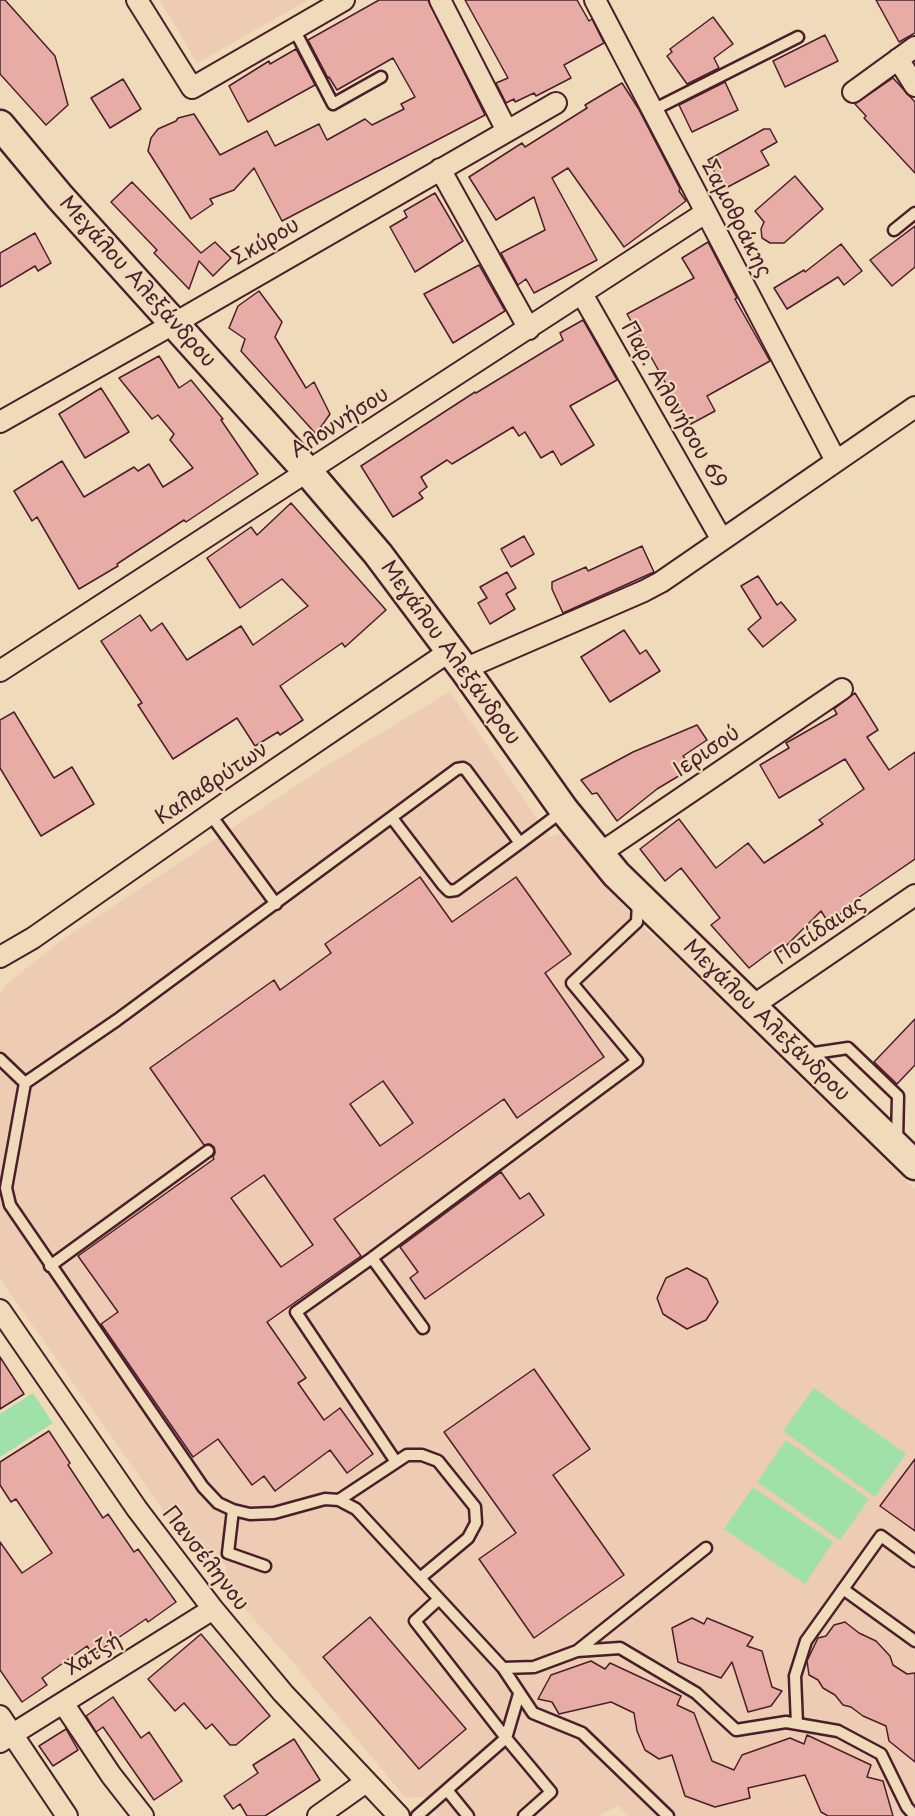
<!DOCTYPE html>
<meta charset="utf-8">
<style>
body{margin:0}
canvas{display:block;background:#efdab9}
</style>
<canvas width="915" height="1816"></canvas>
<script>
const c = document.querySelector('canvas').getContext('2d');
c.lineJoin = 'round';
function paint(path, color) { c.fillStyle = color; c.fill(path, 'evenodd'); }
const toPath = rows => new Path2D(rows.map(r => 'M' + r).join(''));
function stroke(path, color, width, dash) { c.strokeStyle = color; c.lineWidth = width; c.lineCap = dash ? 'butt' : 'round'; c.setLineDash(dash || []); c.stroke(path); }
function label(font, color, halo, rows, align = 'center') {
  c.font = font + ' "Playpen Sans",sans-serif'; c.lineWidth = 4.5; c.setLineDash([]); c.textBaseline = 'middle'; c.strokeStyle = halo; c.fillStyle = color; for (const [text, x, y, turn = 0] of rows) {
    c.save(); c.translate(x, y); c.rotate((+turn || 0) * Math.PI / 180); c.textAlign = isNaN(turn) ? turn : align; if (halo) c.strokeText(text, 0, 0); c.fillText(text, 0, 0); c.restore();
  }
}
const built = toPath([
 [160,0,308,0,197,63],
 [450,692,550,837,564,833,637,922,669,950,915,1189,915,1816,629,1816,618,1805,599,1816,438,1816,425,1797,405,1797,292,1661,225,1587,226,1567,218,1556,198,1554,168,1517,0,1279,0,995,7,984,63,939,334,761]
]);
const green = toPath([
 [814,1388,906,1454,875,1497,783,1431],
 [33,1393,53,1423,0,1457,0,1414],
 [786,1440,869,1499,840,1540,757,1482],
 [753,1487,833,1542,805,1584,724,1529]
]);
const building = toPath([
 [0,0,5,0,55,56,68,105,46,125,0,74,0,0],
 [379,0,428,0,485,115,282,221,254,168,234,190,210,199,213,204,191,219,148,151,151,138,158,129,176,121,178,118,194,114,220,155,267,131,275,146,319,124,327,140,365,119,372,125,404,109,401,104,415,97,393,58,337,90,329,77,328,78,308,40,379,0],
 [465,0,577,0,589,21,592,19,604,43,564,65,571,78,536,96,534,93,515,102,514,99,506,103,496,83,508,78,465,0],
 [876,0,915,0,915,33,899,42,876,0],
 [713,17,733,44,714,58,719,68,687,84,667,56,672,52,670,49,713,17],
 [825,35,838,61,785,87,773,61,825,35],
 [296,49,315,85,248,122,229,86,269,61,270,64,296,49],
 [893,78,915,102,915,173,864,118,866,116,855,104,893,78],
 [123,79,141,109,110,128,91,98,123,79],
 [725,82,738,110,692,132,679,105,725,82],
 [622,83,638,108,680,189,679,191,686,201,624,247,568,168,552,178,597,260,534,293,526,279,518,285,501,253,545,230,534,197,496,220,469,177,522,143,525,147,587,108,585,105,622,83],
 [764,129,770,129,777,142,761,151,769,165,724,189,708,160,764,129],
 [795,176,823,209,784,243,770,243,762,238,761,229,764,222,755,211,795,176],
 [132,182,201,253,215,242,231,258,213,276,199,261,189,289,154,253,157,250,111,202,132,182],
 [435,193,463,241,415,272,390,227,407,217,404,211,435,193],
 [915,226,915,267,892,286,870,260,915,226],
 [35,233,51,263,38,271,35,266,0,287,0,253,35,233],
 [708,242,737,298,735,299,770,361,707,396,715,411,689,425,627,314,694,278,682,258,708,242],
 [841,244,862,271,844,285,838,277,787,309,774,288,804,270,805,272,841,244],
 [479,265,505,311,453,343,424,294,479,265],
 [259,291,282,322,275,337,306,388,314,382,330,414,316,434,241,351,245,339,229,328,238,306,259,291],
 [583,320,617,380,570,406,594,445,561,465,553,451,541,458,525,432,519,436,513,427,452,464,447,460,421,477,427,487,419,493,423,498,393,517,361,466,475,392,476,393,563,340,560,333,583,320],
 [159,356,179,388,191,380,223,419,221,420,258,474,186,522,184,520,117,564,118,566,79,589,37,517,32,521,14,491,62,461,84,497,134,467,138,471,149,464,163,487,193,468,170,440,174,434,158,415,152,419,119,378,159,356],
 [101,388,129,432,85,458,59,414,101,388],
 [291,503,386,610,345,647,342,643,280,686,303,720,280,735,278,732,255,746,237,718,173,759,138,705,142,703,101,641,140,615,151,631,162,623,187,660,241,626,253,645,308,606,282,579,240,608,207,558,251,527,257,535,291,503],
 [524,536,534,554,511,567,501,549,524,536],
 [642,546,654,572,563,613,552,589,552,582,586,567,588,571,642,546],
 [507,572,516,588,506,594,515,609,490,624,478,603,487,598,480,587,507,572],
 [758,576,777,605,781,602,796,620,763,647,748,629,761,618,741,586,758,576],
 [624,630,640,654,646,650,660,671,610,702,581,657,624,630],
 [855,693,878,730,867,737,889,770,915,752,915,859,858,898,860,901,828,922,821,911,780,952,777,947,749,968,711,925,720,918,681,868,665,881,640,849,679,819,716,868,748,843,764,863,823,824,819,820,864,789,845,759,779,798,760,765,789,748,786,743,837,714,834,709,855,693],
 [14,712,54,778,72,767,94,804,41,836,0,768,0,720,14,712],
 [697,725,707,740,683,756,692,768,657,789,617,821,597,793,592,794,581,780,633,752,697,725],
 [420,877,452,922,516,877,571,954,545,973,604,1057,517,1118,504,1099,334,1219,361,1256,267,1322,306,1378,298,1383,324,1420,340,1408,373,1454,347,1473,330,1450,275,1491,264,1476,252,1485,218,1439,193,1457,101,1324,118,1312,78,1256,214,1159,213,1157,215,1153,214,1147,210,1144,204,1145,150,1068,274,980,280,990,331,953,325,944,420,877],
 [383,1081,413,1123,380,1146,350,1104,383,1081],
 [264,1175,313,1245,281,1267,231,1198,264,1175],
 [915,1019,915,1065,897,1084,874,1062,915,1019],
 [501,1172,520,1199,529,1193,544,1215,425,1299,410,1278,418,1272,400,1247,501,1172],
 [687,1268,707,1279,718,1302,706,1320,687,1329,663,1314,657,1298,666,1278,687,1268],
 [0,1357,24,1394,0,1409,0,1357],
 [534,1369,590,1449,553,1475,624,1575,534,1638,479,1559,516,1533,444,1432,534,1369],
 [49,1431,70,1463,68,1465,103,1518,108,1514,134,1552,138,1549,176,1602,148,1622,146,1619,93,1655,87,1646,42,1678,47,1685,22,1702,0,1670,0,1542,22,1573,52,1553,16,1499,11,1502,0,1485,0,1462,49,1431],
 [915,1459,915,1531,880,1506,915,1459],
 [370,1617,466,1729,419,1769,323,1657,370,1617],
 [692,1618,704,1624,707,1618,753,1637,747,1646,762,1651,772,1687,782,1691,771,1706,748,1712,732,1662,721,1678,678,1662,672,1628,692,1618],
 [845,1622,859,1633,876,1641,890,1656,893,1665,907,1674,915,1673,915,1762,889,1741,886,1726,863,1716,851,1707,843,1705,835,1695,823,1688,818,1680,809,1675,807,1661,818,1638,826,1636,834,1625,845,1622],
 [201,1634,270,1716,236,1745,230,1745,212,1724,206,1729,184,1703,175,1711,148,1679,201,1634],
 [591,1661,605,1669,610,1663,681,1696,677,1705,694,1713,712,1761,734,1770,742,1755,790,1738,804,1744,807,1735,871,1765,867,1777,883,1781,893,1816,828,1816,821,1812,805,1775,748,1788,750,1798,715,1807,685,1796,672,1755,659,1759,645,1750,637,1731,634,1713,611,1702,559,1714,552,1702,538,1699,551,1675,591,1661],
 [113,1697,141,1738,149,1732,182,1781,154,1800,103,1727,96,1732,86,1716,113,1697],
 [66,1729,78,1750,53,1766,39,1746,66,1729],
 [294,1739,320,1780,265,1816,247,1816,240,1804,233,1809,224,1796,258,1773,253,1765,294,1739]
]);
const service = toPath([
 [294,29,333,104,381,77],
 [653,110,798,37],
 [894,230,915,213],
 [564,810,520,843,466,770,463,768,457,769,117,1020,25,1083,6,1188,10,1205,203,1487,218,1503,233,1510,250,1514,274,1513,325,1499,339,1500,356,1509,503,1668,534,1667,577,1651,620,1648,696,1693,736,1730,786,1722,838,1731,881,1754,907,1807,915,1816],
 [210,814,276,904],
 [392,818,443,885,449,891,456,890,520,843],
 [808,1054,848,1048,898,1096,897,1141],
 [0,1059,25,1083],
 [372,1258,296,1312,396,1462],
 [50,1266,208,1151],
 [423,1328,372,1258,637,1061,572,983,637,922,638,901],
 [339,1500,407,1455,422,1455,438,1461,475,1507,476,1523,468,1538,420,1578],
 [233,1510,228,1553,265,1566],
 [843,1589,915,1641],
 [439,1599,415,1621,506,1738,551,1792,524,1816],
 [577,1651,706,1548],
 [503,1668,533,1713,582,1733,668,1816],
 [797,1724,795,1676,806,1641,881,1536,915,1561],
 [447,1790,468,1816],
 [417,1816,506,1738,519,1694]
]);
const minor = toPath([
 [137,0,192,88,344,0],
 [440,0,507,131],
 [595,0,836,461],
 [898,59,915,86],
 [853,92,915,47],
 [440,169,529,329],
 [582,294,722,540],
 [0,422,175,323,556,103],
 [464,669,644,591,661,582,915,407],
 [0,671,705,213],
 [599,854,842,689],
 [0,957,33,938,229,801,450,651],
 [751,1007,915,895],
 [0,1310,137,1509,213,1609,283,1693,399,1816],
 [63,1703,111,1775,143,1816],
 [0,1716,67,1816],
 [0,1742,213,1609],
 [318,1816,366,1782]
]);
const secondary = toPath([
 [0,125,60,197,308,472,378,554,464,669,564,810,616,874,915,1165]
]);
const streetNames = [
 ["Σαμοθράκης",736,219,63],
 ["Σκύρου",266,242,-30],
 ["Μεγάλου Αλεξάνδρου",137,282,48],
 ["Παρ. Αλονήσου 69",673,405,60],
 ["Αλοννήσου",340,423,-33],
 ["Μεγάλου Αλεξάνδρου",450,653,54],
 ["Ιερισού",707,752,-34],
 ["Καλαβρύτων",212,784,-34],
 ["Ποτίδαιας",820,931,-34],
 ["Μεγάλου Αλεξάνδρου",766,1021,44],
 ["Πανσέληνου",205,1559,52],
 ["Χατζή",94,1655,-32]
];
paint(built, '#edccb3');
paint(green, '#a0e1aa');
paint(building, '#e7aca5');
stroke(building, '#4a1f2b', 1.5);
stroke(service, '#4a1f2b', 15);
stroke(minor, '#4a1f2b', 24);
stroke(secondary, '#4a1f2b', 33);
stroke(service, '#efdab9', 10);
stroke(minor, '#efdab9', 20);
stroke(secondary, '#efdab9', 28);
label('21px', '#4a1f2b', '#efdab9', streetNames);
</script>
